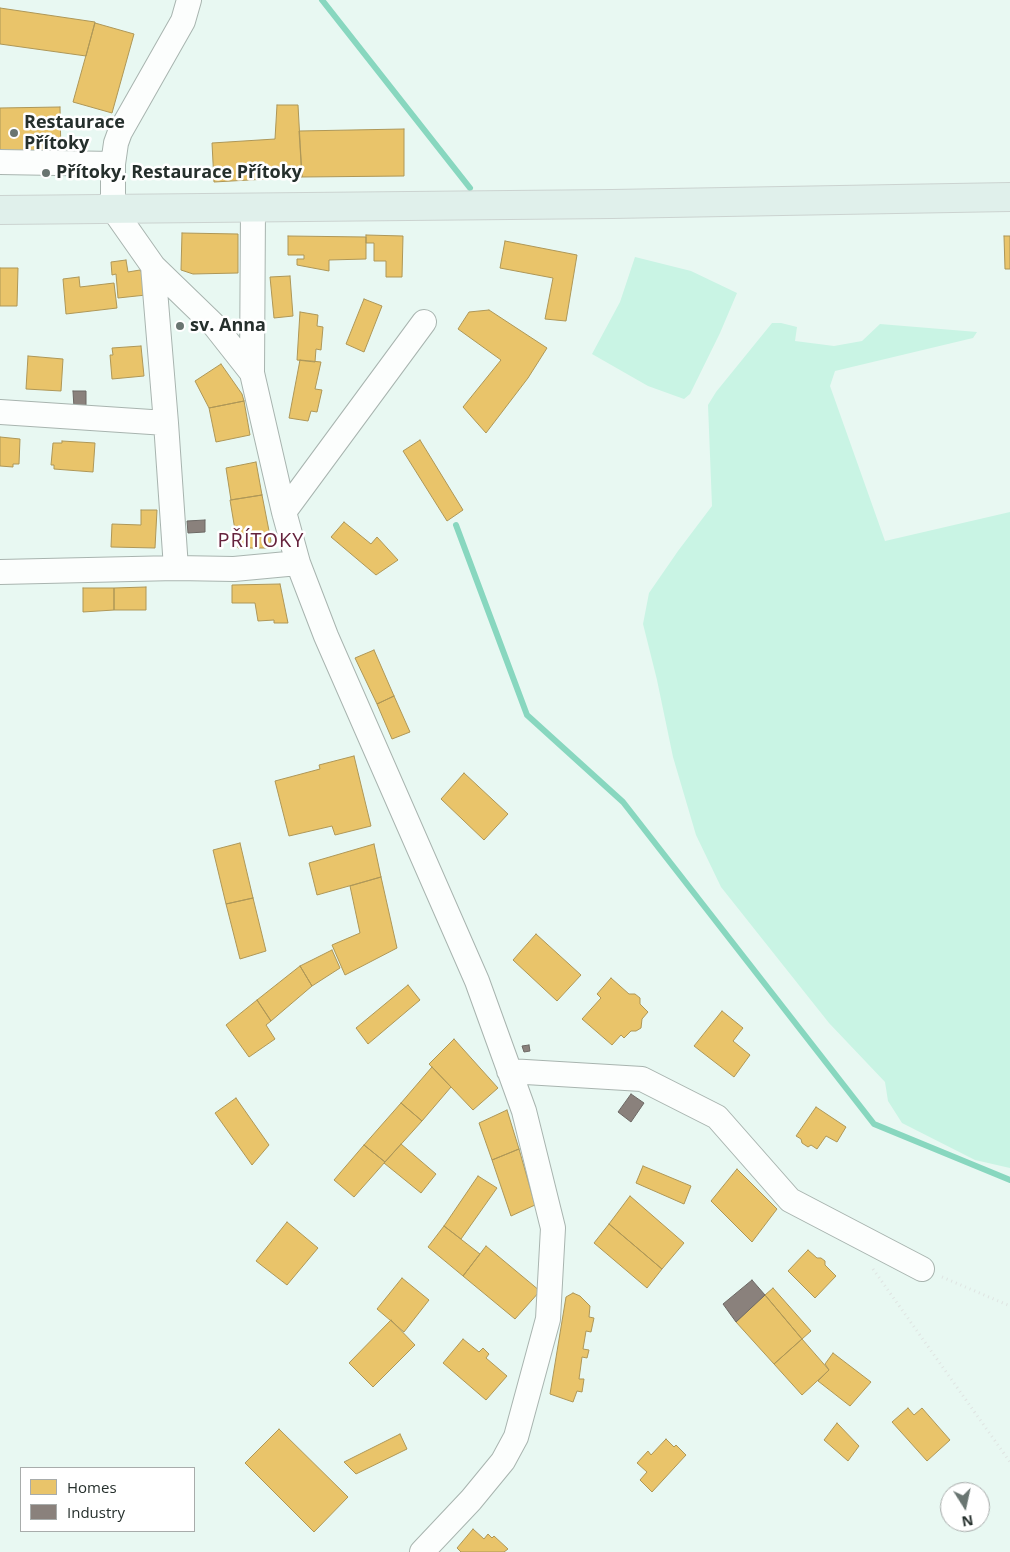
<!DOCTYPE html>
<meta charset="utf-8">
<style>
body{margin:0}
#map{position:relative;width:1010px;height:1552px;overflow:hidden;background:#e8f8f2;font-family:"Open Sans",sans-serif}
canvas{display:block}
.legend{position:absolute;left:20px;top:1467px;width:175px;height:65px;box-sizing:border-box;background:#fff;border:1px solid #a8acab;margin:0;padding:6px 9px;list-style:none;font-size:15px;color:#252f2c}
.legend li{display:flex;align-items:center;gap:10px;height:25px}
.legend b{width:25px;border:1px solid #a8acab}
.north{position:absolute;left:940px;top:1482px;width:50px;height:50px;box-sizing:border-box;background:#fff;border:1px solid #a8acab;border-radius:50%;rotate:170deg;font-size:14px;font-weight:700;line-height:20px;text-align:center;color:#252f2c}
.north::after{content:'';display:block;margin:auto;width:18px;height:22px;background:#697571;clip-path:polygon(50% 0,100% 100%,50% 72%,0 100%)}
</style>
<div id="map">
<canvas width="1010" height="1552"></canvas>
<ul class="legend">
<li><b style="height:14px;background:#e9c46a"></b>Homes</li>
<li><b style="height:14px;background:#8a817c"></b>Industry</li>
</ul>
<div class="north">N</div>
</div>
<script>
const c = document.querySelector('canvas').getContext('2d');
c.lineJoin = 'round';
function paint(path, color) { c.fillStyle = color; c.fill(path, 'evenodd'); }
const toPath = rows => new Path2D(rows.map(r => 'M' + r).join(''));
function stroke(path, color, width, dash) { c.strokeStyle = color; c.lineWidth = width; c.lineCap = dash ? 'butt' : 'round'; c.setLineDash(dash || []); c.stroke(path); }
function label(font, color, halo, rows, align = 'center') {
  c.font = font + ' "Open Sans",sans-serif'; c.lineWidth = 5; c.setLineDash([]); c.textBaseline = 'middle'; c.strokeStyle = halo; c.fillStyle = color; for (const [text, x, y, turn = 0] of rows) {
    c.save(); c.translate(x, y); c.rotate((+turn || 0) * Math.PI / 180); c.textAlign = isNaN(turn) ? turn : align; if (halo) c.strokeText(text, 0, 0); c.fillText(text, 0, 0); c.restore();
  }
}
const green = toPath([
 [635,257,691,271,737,293,720,333,690,394,684,399,648,386,592,354,620,302],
 [772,323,781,323,797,327,795,341,834,346,862,341,880,324,977,332,973,338,835,371,830,386,885,541,1010,512,1010,1168,975,1160,902,1123,888,1101,885,1082,829,1023,721,887,696,835,673,757,657,680,643,624,649,593,678,551,712,506,708,405,716,392]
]);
const homes = toPath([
 [0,8,95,22,86,56,0,44,0,8],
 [95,23,134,34,112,113,73,102,95,23],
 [277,105,298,105,302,177,214,182,212,143,275,139,277,105],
 [60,107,61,155,0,156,0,108,60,107],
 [404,129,404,176,302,177,299,131,404,129],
 [182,233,238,234,238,273,193,274,181,270,182,233],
 [366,235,403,236,402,277,386,277,386,261,374,261,374,243,366,243,366,235],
 [288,236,366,237,366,259,329,260,329,271,297,265,297,259,304,259,304,255,288,255,288,236],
 [1004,236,1010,236,1010,269,1005,269,1004,236],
 [505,241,577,255,566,321,545,319,553,278,500,268,505,241],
 [126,260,128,272,140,270,142,273,146,295,118,298,116,274,112,275,111,262,126,260],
 [0,268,18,268,17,306,0,306,0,268],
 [290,276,293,316,274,318,270,277,290,276],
 [79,277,80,287,114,283,117,308,66,314,63,279,79,277],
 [364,299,382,306,364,352,346,344,364,299],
 [489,310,547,348,528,378,486,433,463,407,501,360,458,329,469,312,489,310],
 [300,312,318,315,317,326,323,327,321,350,316,349,315,362,297,360,300,312],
 [141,346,144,376,112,379,110,355,113,355,112,348,141,346],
 [28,356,63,359,61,391,26,389,28,356],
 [300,360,321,362,315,389,322,390,317,412,311,411,308,421,289,418,300,360],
 [221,364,242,394,244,401,209,408,195,381,221,364],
 [244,401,250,435,216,442,209,408,244,401],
 [0,437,20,439,19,464,13,464,13,467,0,466,0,437],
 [420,440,463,510,447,521,403,451,420,440],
 [62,441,95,443,93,472,54,469,54,465,51,465,53,443,62,443,62,441],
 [256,462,262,495,231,500,226,468,256,462],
 [262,495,271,541,267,548,238,548,230,500,262,495],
 [141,510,157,510,155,548,111,547,112,524,141,525,141,510],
 [344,522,371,544,377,537,398,560,376,575,331,537,344,522],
 [280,584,288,623,274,623,274,620,258,621,255,603,232,603,232,585,280,584],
 [146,587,146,610,114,610,114,588,146,587],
 [83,588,114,588,114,610,83,612,83,588],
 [374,650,394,696,377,704,355,658,374,650],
 [394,696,410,732,392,739,377,704,394,696],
 [354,756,371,826,335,835,332,826,289,836,275,781,320,769,319,765,354,756],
 [464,773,508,814,484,840,441,799,464,773],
 [240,843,253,898,226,904,213,850,240,843],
 [374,844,381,877,317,895,309,863,374,844],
 [381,877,397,948,345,975,332,945,360,933,350,886,381,877],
 [253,898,266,951,240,959,226,904,253,898],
 [536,934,581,975,557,1001,513,960,536,934],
 [332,950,340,968,312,986,300,966,332,950],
 [300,966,312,986,271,1021,257,1000,300,966],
 [611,978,629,994,635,994,640,998,640,1004,648,1012,642,1019,641,1028,636,1031,631,1031,624,1038,621,1035,612,1045,582,1019,601,998,597,994,611,978],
 [408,985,420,1000,368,1044,356,1028,408,985],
 [257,1000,271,1021,266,1025,275,1039,249,1057,226,1025,257,1000],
 [722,1011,743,1028,733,1041,750,1055,734,1077,694,1046,722,1011],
 [454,1039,498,1088,473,1110,429,1064,454,1039],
 [432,1067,451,1087,422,1121,401,1103,432,1067],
 [236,1098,269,1145,252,1165,215,1113,236,1098],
 [401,1103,422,1121,385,1162,364,1145,401,1103],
 [816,1107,846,1127,837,1142,826,1136,817,1149,811,1145,808,1147,802,1143,801,1139,796,1136,816,1107],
 [507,1110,519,1149,492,1160,479,1123,507,1110],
 [401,1144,436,1174,421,1193,384,1163,401,1144],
 [364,1145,385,1162,354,1197,334,1180,364,1145],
 [519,1149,535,1205,511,1216,492,1160,519,1149],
 [643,1166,691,1186,684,1204,636,1183,643,1166],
 [737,1169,777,1209,752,1242,711,1201,737,1169],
 [478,1176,497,1188,461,1239,444,1226,478,1176],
 [630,1196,684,1243,662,1269,609,1224,630,1196],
 [287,1222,318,1248,287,1285,256,1261,287,1222],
 [609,1224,662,1269,647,1288,594,1243,609,1224],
 [444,1226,480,1254,463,1276,428,1247,444,1226],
 [486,1246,540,1291,515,1319,463,1276,486,1246],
 [808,1250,817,1258,821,1258,825,1261,825,1265,836,1276,815,1298,788,1271,808,1250],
 [402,1278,429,1300,404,1332,377,1309,402,1278],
 [773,1288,811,1331,802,1339,765,1295,773,1288],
 [573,1293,580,1296,590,1306,589,1317,594,1318,591,1332,586,1331,583,1349,589,1350,587,1358,582,1357,579,1379,584,1379,582,1392,577,1391,573,1402,550,1394,566,1297,573,1293],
 [765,1295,802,1339,774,1364,736,1322,765,1295],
 [391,1320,415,1345,373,1387,349,1363,391,1320],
 [463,1339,479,1352,483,1348,489,1354,486,1358,507,1376,486,1400,443,1363,463,1339],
 [802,1339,829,1370,802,1395,774,1364,802,1339],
 [833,1353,871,1382,850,1406,818,1381,829,1370,825,1364,833,1353],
 [908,1408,914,1415,922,1408,950,1440,927,1461,892,1422,908,1408],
 [837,1423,859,1446,848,1461,824,1440,837,1423],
 [279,1429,348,1497,314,1532,245,1463,279,1429],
 [400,1434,407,1449,356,1474,344,1462,400,1434],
 [666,1439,674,1447,676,1445,686,1455,652,1492,640,1480,647,1472,637,1463,648,1451,651,1455,666,1439],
 [473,1529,484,1539,488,1534,492,1538,494,1536,508,1549,504,1552,461,1552,457,1548,473,1529]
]);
const industry = toPath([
 [73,391,86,391,86,409,74,408,73,391],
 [205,520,205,532,188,533,187,521,205,520],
 [529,1045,530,1051,524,1052,522,1046,529,1045],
 [631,1094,644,1103,631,1122,618,1112,631,1094],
 [752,1280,765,1295,736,1322,723,1304,752,1280]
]);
const stream = toPath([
 [322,0,470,188],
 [456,525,527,715,623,802,874,1124,1010,1180]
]);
const path = toPath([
 [873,1269,1010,1462],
 [942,1277,1010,1306]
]);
const minor = toPath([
 [189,0,183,21,120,132,116,143,113,164,113,209,153,266,215,326,252,373,284,512,298,563,326,636,477,981,524,1111,553,1228,548,1319,516,1437,503,1461,471,1500,422,1552],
 [0,162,113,164],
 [252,373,253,208],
 [0,412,166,423,153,266],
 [166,423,176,568],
 [284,512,424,322],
 [0,572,176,568,234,569,298,563],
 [509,1071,642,1079,717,1117,790,1200,922,1269]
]);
const major = toPath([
 [0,210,612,204,1010,197]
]);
const markers = [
 [14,133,5,"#697571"],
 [46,173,5,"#697571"],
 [180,326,5,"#697571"]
];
const poiNames = [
 ["Restaurace",24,123],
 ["Přítoky",24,144],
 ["Přítoky, Restaurace Přítoky",56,173],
 ["sv. Anna",190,326]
];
const quarterNames = [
 ["PŘÍTOKY",261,541]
];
paint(green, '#c9f4e4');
paint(homes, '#e9c46a');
stroke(homes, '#ae9757', 1);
paint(industry, '#8a817c');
stroke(industry, '#6c6864', 1);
stroke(stream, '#88d7bf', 6);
stroke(minor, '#a8b4af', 26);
stroke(major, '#cbd3d0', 30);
stroke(path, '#dfe4e2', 3, [1, 4]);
stroke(minor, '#fcfefd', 24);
stroke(major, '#e0f0eb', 28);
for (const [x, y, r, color] of markers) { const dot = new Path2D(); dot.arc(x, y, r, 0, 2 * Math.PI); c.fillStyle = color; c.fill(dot); stroke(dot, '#fff', 2); }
label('bold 18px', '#252f2c', '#fff', poiNames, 'left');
c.letterSpacing = '1px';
label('20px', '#65223c', '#fff', quarterNames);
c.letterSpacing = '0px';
</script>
